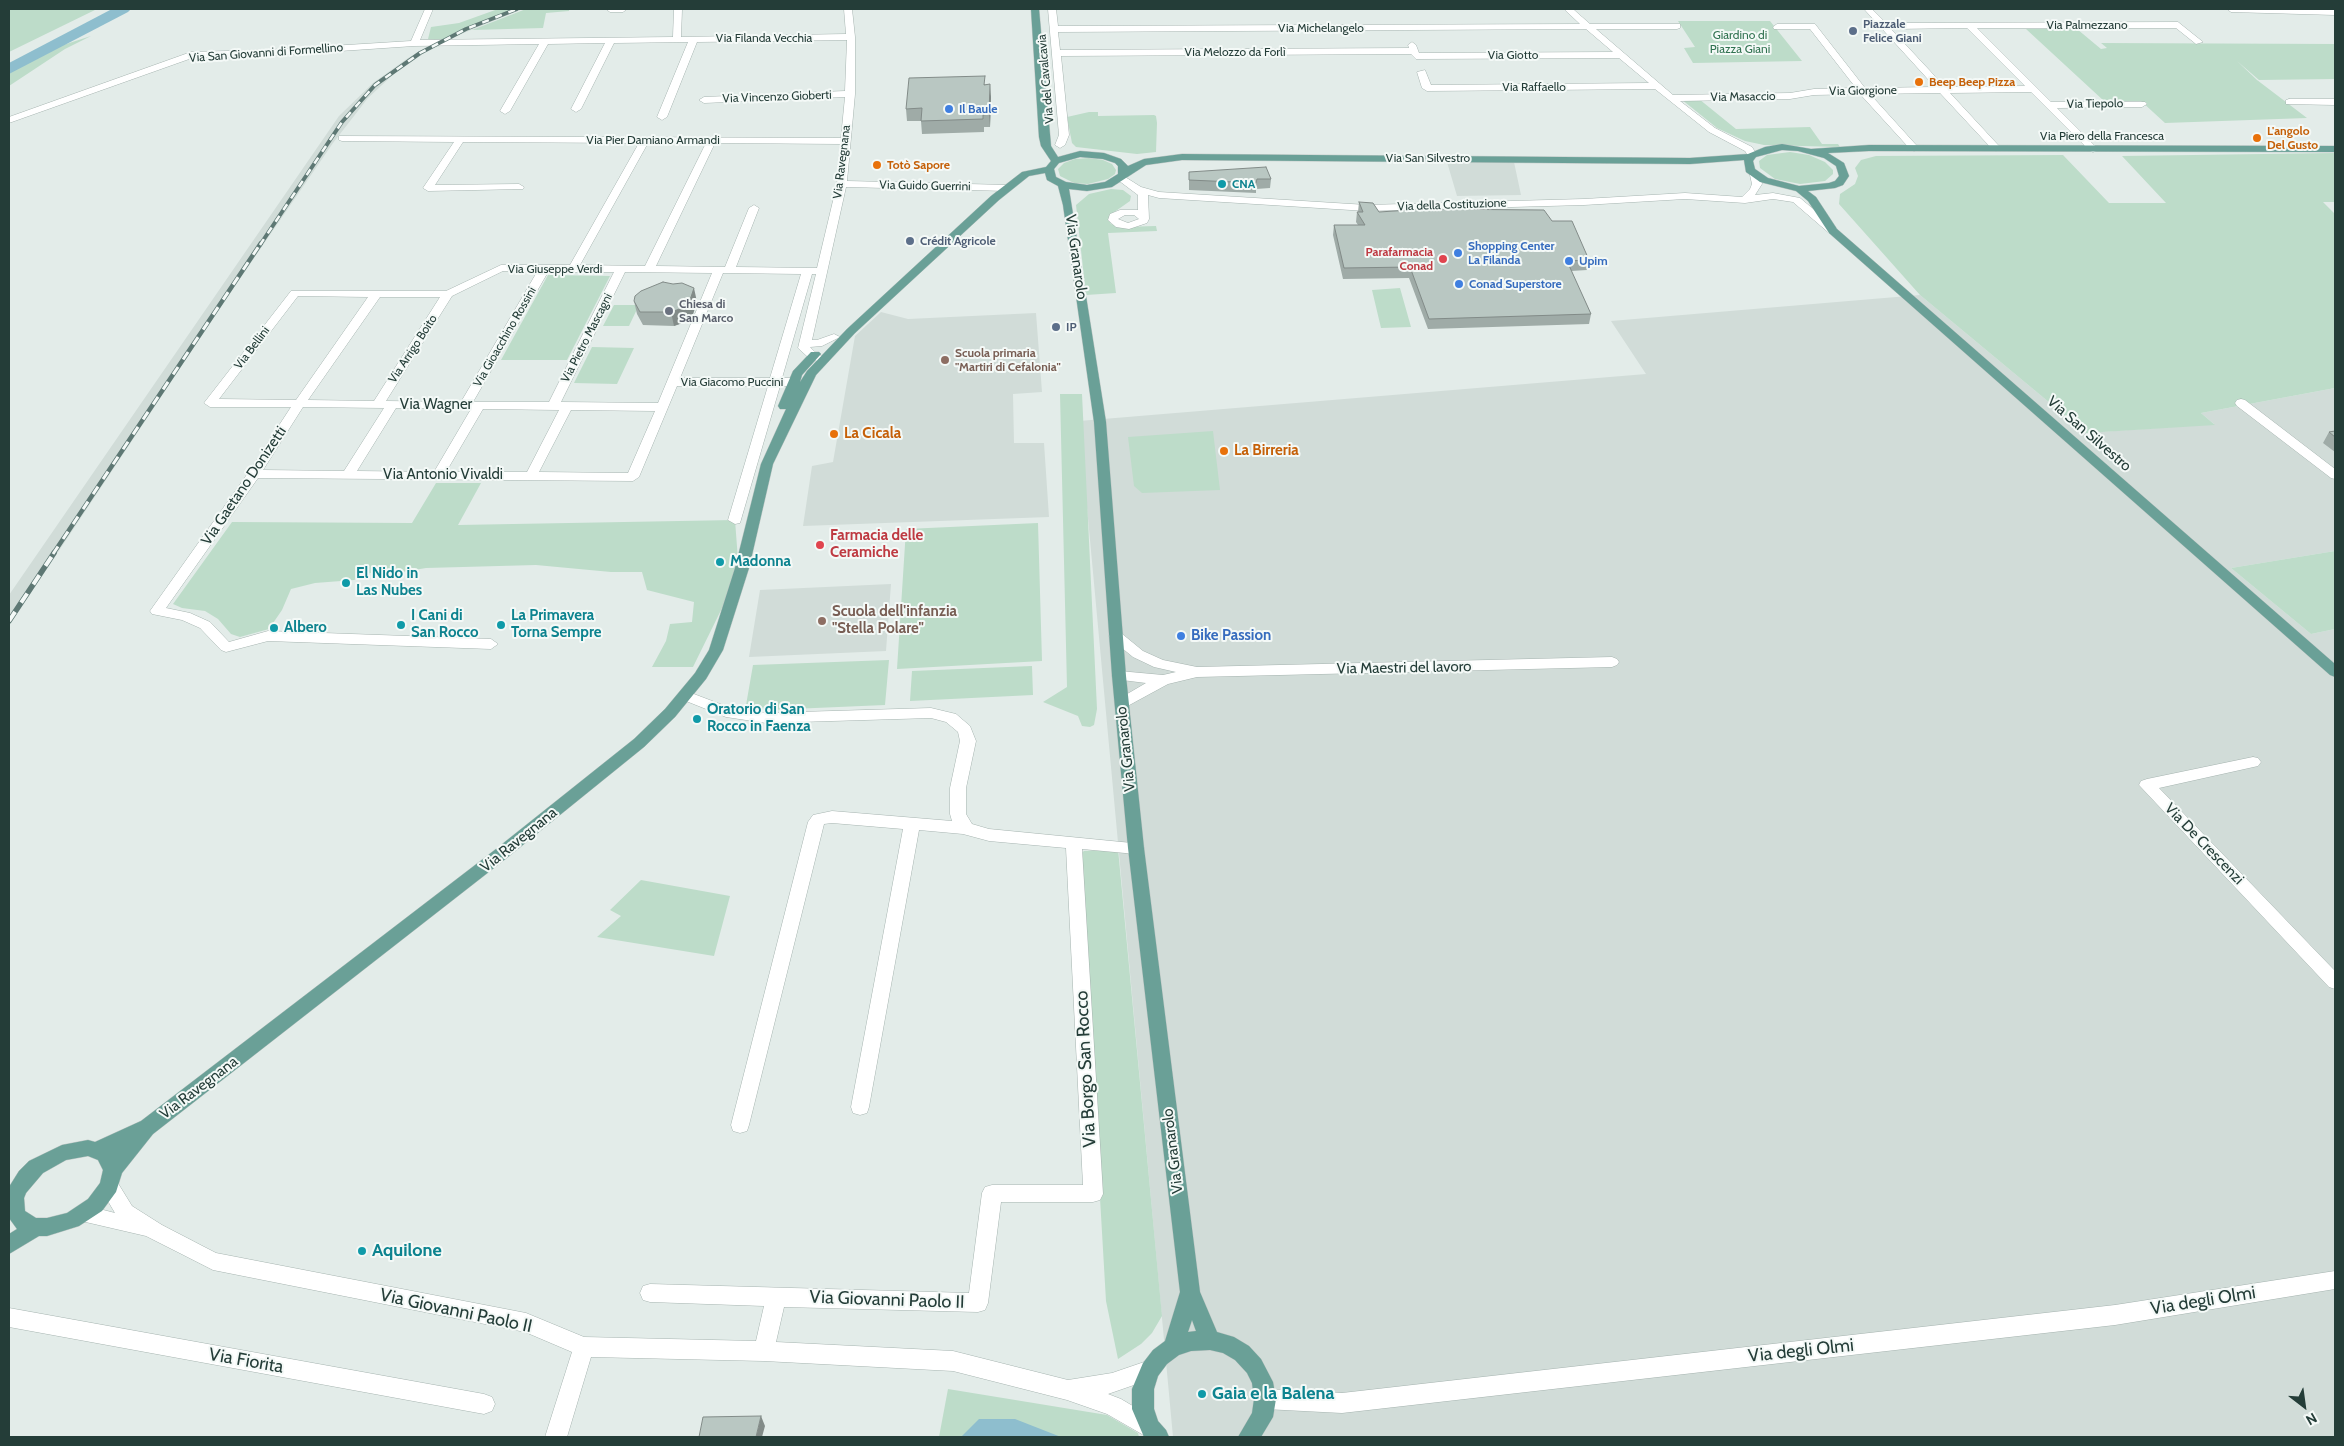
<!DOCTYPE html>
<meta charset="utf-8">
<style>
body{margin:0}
#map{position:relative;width:2344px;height:1446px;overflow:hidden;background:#e3ece9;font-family:Cabin,sans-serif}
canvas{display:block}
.frame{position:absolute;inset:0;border:10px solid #243d38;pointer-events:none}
.north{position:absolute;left:2279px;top:1381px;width:50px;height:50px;-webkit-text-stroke:4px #f4f9f7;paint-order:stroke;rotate:150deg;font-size:14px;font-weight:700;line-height:20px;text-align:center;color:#243d38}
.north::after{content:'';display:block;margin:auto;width:18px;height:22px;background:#243d38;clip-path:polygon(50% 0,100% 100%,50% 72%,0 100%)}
</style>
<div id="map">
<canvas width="2344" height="1446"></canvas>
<div class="frame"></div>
<div class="north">N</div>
</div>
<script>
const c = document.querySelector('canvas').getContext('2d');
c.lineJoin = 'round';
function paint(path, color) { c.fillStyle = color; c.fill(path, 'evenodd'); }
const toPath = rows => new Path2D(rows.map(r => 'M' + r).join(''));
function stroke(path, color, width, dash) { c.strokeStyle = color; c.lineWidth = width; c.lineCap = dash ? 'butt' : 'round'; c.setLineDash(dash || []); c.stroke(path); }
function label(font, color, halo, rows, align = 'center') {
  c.font = font + ' Cabin,sans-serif'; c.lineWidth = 4; c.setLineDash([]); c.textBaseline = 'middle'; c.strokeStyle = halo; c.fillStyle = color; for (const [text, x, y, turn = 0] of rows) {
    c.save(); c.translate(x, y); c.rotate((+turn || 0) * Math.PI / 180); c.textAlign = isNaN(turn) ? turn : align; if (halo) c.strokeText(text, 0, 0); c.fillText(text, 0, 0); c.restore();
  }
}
const built = toPath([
 [514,9,523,9,461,34,426,52,396,72,368,98,333,143,228,296,9,626,9,595,339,116,373,83,408,58,458,31],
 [1447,162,1514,162,1521,195,1457,196],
 [1920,295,2086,433,2214,424,2201,413,2335,388,2335,551,2231,568,2311,634,2335,629,2335,1437,1173,1437,1079,421,1646,374,1611,321],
 [881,312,908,319,1036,313,1042,392,1013,394,1014,443,1044,443,1049,517,803,526,812,466,833,462,855,336],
 [891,584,886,651,749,657,760,590]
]);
const green = toPath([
 [9,9,97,9,9,52],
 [498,9,514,9,458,31,440,41,428,39,431,27,459,23],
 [526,9,569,9,569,11,546,13,543,28,472,30],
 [1678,21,1770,21,1802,61,1693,63,1684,48,1695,47],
 [2026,29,2077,29,2101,49,2107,48,2101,43,2335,44,2335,79,2259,80,2237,61,2257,80,2307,118,2165,123,2141,101,2104,101],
 [91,36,65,49,9,86,9,73,63,45],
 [1681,99,1699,99,1736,129,1810,127,1822,144,1838,144,1840,147,1764,145,1745,141,1717,128],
 [1089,112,1098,112,1098,116,1154,115,1156,116,1157,123,1156,152,1137,154,1076,147,1072,143,1067,117],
 [1790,152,1809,155,1825,162,1833,170,1833,174,1825,181,1800,184,1775,179,1760,168,1759,161,1767,155],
 [2335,153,2335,202,2323,202,2335,214,2335,388,2201,413,2215,425,2086,433,1920,295,1839,204,1840,194,1855,184,1858,176,1855,168,1861,160,1876,156,2063,155,2109,203,2166,203,2122,156],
 [1089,158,1103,160,1112,164,1116,170,1115,174,1108,179,1088,184,1074,183,1060,176,1058,169,1064,163,1075,159],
 [1111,189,1123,190,1131,196,1130,201,1113,213,1109,220,1111,224,1122,227,1156,226,1157,231,1108,233,1116,293,1086,295,1076,205,1089,194],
 [548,275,610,276,567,360,501,360],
 [1400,288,1411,327,1381,328,1372,290],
 [614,305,639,305,629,326,603,326],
 [592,347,634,348,617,384,574,383],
 [1060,394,1082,394,1097,709,1094,725,1090,727,1082,726,1078,716,1043,702,1067,687],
 [1213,431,1220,490,1142,493,1134,486,1128,437],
 [436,483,481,483,458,525,735,520,738,560,725,602,693,667,652,667,666,641,670,624,692,622,694,602,647,590,642,572,611,572,536,565,426,568,396,573,370,573,354,580,315,583,291,589,282,610,269,629,240,637,231,634,218,619,205,611,182,608,173,604,232,522,412,523],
 [1038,523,1042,661,897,669,906,529],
 [2335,551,2335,629,2311,634,2231,568],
 [889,660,885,705,745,711,753,665],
 [1032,666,1033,695,910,701,912,671],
 [1118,849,1162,1316,1152,1333,1141,1344,1118,1359,1106,1301,1080,854,1084,851],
 [641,880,730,896,714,956,597,937,621,916,610,910],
 [948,1389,1107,1415,1138,1433,1139,1437,939,1437]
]);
const water = toPath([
 [979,1419,1015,1419,1061,1437,961,1437]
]);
const river = toPath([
 [112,9,131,9,128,12,9,74,9,63,112,9]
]);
const minor = toPath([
 [425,9,433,9,420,40,673,37,674,9,682,9,681,37,846,34,844,9,852,9,855,37,855,94,847,181,1008,185,1013,188,1008,191,846,187,812,340,817,340,834,334,840,337,822,346,810,347,817,354,827,358,829,360,827,362,823,363,809,358,798,348,816,274,812,274,782,378,792,378,798,382,792,386,780,386,740,523,735,524,728,520,768,386,677,386,639,477,633,481,258,478,166,608,190,613,210,622,229,642,268,631,491,639,498,644,491,649,268,641,226,652,221,650,200,628,182,620,152,614,150,611,248,473,291,407,210,407,204,403,291,291,446,291,501,265,570,265,639,143,463,142,435,185,519,184,524,187,523,189,428,191,423,188,454,142,342,141,339,140,339,136,841,138,845,97,704,103,699,100,704,97,845,91,847,40,697,42,667,117,662,120,657,117,688,42,614,43,581,109,576,112,571,109,605,43,548,44,510,111,505,114,500,111,539,44,414,46,266,56,192,58,9,123,9,117,191,52,266,50,411,41,425,9],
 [648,143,706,143,645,266,580,265,648,143],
 [715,143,841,144,837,184,817,268,736,267,759,208,754,205,749,208,725,267,656,266,715,143],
 [503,271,537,272,461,402,386,401,452,296,503,271],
 [548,272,614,272,549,402,473,402,548,272],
 [625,272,712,273,658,403,561,402,625,272],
 [723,273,801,274,770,378,680,378,723,273],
 [298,296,368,297,296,400,219,399,298,296],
 [380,297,440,297,374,401,308,400,380,297],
 [303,407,384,408,344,471,263,470,303,407],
 [396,408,471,409,434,472,357,471,396,408],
 [483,409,559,410,527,472,446,472,483,409],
 [571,410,655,411,628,473,539,472,571,410],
 [606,9,627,9,623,12,610,12,606,9],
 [1048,9,1056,9,1058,26,1580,24,1564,9,1573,9,1590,24,1680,24,1680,28,1677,29,1596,29,1673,95,1790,93,1814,89,1856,88,1810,29,1774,29,1773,27,1777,24,1815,24,1865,88,1935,87,1864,9,1872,9,1886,23,2178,22,2203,42,2196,44,2176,28,1977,28,2051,102,2145,102,2147,104,2142,107,2057,108,2096,147,2096,151,2093,152,2090,151,2031,92,1950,93,1999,146,1999,150,1996,151,1993,150,1940,93,1870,94,1917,146,1917,150,1914,151,1911,150,1860,94,1814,95,1790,99,1680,101,1715,128,1752,147,1757,155,1752,158,1749,157,1745,151,1709,132,1655,89,1427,91,1422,88,1417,72,1425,70,1431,85,1649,83,1619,58,1416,59,1411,54,1061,56,1069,135,1065,145,1060,148,1055,145,1059,135,1048,9],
 [1967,28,2025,86,1945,87,1891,29,1967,28],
 [1586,29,1613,52,1419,53,1416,45,1412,42,1408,45,1409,48,1060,50,1058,32,1586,29],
 [2227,9,2335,10,2335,15,2231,12,2227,9],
 [2289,99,2335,99,2335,105,2286,104,2286,100,2289,99],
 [1755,172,1760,175,1762,184,1755,195,1773,193,1800,198,1837,229,1837,233,1829,233,1793,202,1773,199,1745,203,1685,199,1584,205,1367,211,1159,198,1148,195,1149,219,1147,223,1129,229,1116,227,1108,220,1110,214,1120,210,1138,210,1138,195,1118,180,1118,176,1122,175,1141,187,1159,192,1367,205,1584,199,1685,193,1742,197,1750,189,1752,184,1750,175,1755,172],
 [1125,215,1134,215,1139,219,1128,223,1118,219,1125,215],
 [2241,399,2245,400,2335,469,2335,479,2331,478,2237,406,2235,403,2237,400,2241,399],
 [1116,631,1121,633,1143,651,1163,660,1197,667,1612,657,1617,659,1619,662,1617,665,1612,667,1197,677,1168,684,1122,709,1117,708,1115,704,1117,700,1146,683,1114,679,1112,676,1114,673,1119,671,1163,675,1176,672,1154,667,1133,657,1111,639,1109,636,1111,633,1116,631],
 [686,691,728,707,766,713,931,708,956,714,970,726,976,741,966,788,966,814,972,824,989,829,1142,844,1144,848,1142,852,1136,854,1082,849,1103,1194,1100,1200,1093,1202,1001,1202,988,1303,985,1310,978,1312,784,1307,776,1342,953,1351,1068,1380,1112,1373,1150,1360,1157,1363,1160,1370,1157,1377,1108,1394,1121,1399,1158,1421,1161,1428,1158,1435,1147,1437,1107,1414,1067,1400,953,1371,764,1361,591,1357,567,1437,545,1437,572,1352,525,1332,213,1270,146,1236,77,1220,74,1214,77,1208,84,1205,115,1213,99,1186,102,1180,109,1178,116,1180,132,1206,162,1225,216,1253,526,1313,584,1337,756,1341,764,1306,650,1302,643,1300,640,1293,643,1286,650,1284,969,1293,982,1193,985,1187,992,1185,1083,1185,1066,848,989,841,963,834,919,830,869,1107,867,1113,860,1115,853,1113,851,1107,903,829,832,823,824,824,749,1125,747,1131,740,1133,733,1131,731,1125,808,822,813,815,832,811,952,821,950,814,950,788,960,741,958,732,946,722,931,718,766,723,726,717,681,699,679,696,681,693,686,691],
 [2253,757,2258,758,2261,762,2258,766,2159,788,2335,971,2335,989,2329,987,2139,785,2141,781,2147,779,2253,757],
 [2335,1271,2335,1289,2115,1325,1342,1413,1265,1409,1257,1406,1254,1399,1257,1392,1265,1389,1342,1393,2115,1305,2335,1271],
 [9,1308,484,1394,492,1397,495,1404,492,1411,484,1414,9,1327,9,1308]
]);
const major = toPath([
 [1031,9,1039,9,1051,146,1058,157,1080,151,1104,153,1121,159,1128,166,1144,159,1182,154,1690,158,1748,154,1765,147,1782,144,1811,149,1869,145,2335,146,2335,152,1869,151,1828,153,1844,163,1849,176,1843,185,1835,188,1808,191,1816,197,1837,229,2335,664,2335,677,2330,675,1829,233,1808,201,1796,191,1760,182,1746,172,1744,160,1690,164,1182,160,1146,165,1112,187,1087,191,1069,189,1106,422,1126,676,1144,848,1200,1292,1217,1332,1234,1337,1249,1346,1261,1359,1273,1382,1276,1399,1273,1417,1261,1437,1238,1437,1252,1413,1254,1399,1252,1383,1247,1373,1235,1360,1223,1353,1210,1350,1191,1351,1179,1355,1167,1364,1158,1376,1154,1389,1154,1409,1158,1421,1166,1430,1169,1437,1144,1437,1132,1409,1132,1389,1143,1363,1153,1350,1165,1341,1180,1292,1128,848,1112,676,1094,422,1063,205,1058,186,1047,180,1045,173,1029,176,999,200,855,333,816,375,773,464,749,568,723,650,706,679,675,717,644,747,508,857,153,1134,122,1173,116,1192,102,1211,79,1226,47,1236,39,1236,9,1254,9,1234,17,1229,9,1218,9,1187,19,1171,29,1161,62,1145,88,1140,95,1142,141,1121,496,849,634,739,665,709,695,673,709,650,735,568,761,464,786,409,780,409,778,406,793,371,811,352,819,352,821,354,802,375,800,382,807,371,847,329,991,196,1022,172,1046,167,1051,161,1041,146,1039,137,1031,9],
 [1782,150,1798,151,1824,158,1836,166,1839,176,1835,181,1829,183,1799,186,1768,178,1755,169,1753,161,1756,157,1782,150],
 [1080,157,1103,159,1115,163,1118,166,1118,174,1105,182,1087,185,1066,182,1056,177,1054,169,1059,163,1080,157],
 [88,1156,98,1160,103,1170,100,1183,88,1199,67,1213,47,1218,36,1218,25,1211,24,1198,26,1193,43,1173,66,1160,88,1156],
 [1192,1320,1196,1331,1188,1332,1192,1320]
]);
const railFar2 = toPath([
 [260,245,342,122,375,85,420,53,466,29,517,9]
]);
const railFar1 = toPath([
 [53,554,261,243]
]);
const rail = toPath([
 [9,621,54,553]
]);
const wall = toPath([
 [985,84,991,97,990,127,984,127,984,132,922,134,921,121,907,121,906,109],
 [1189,172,1271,179,1270,188,1256,189,1256,193,1189,190],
 [1359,202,1379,212,1552,221,1589,260,1587,270,1571,271,1591,314,1589,324,1428,329,1409,278,1343,279,1333,235,1334,225,1358,225,1356,222,1357,212,1358,212],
 [634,301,697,302,691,320,674,326,643,325,637,314],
 [2335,431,2335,452,2323,443,2329,432]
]);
const shadedWall = toPath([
 [990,84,991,97,990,127,989,114],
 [694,288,697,302,691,320,674,326,671,312],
 [761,1416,765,1426,762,1437,756,1437]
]);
const building = toPath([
 [985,76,984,85,990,84,989,114,983,115,983,119,921,121,922,108,906,109,909,78,985,76],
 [1266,167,1271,179,1257,179,1256,183,1189,180,1189,172,1266,167],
 [1359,202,1373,203,1379,212,1425,209,1544,210,1552,221,1572,221,1589,260,1567,261,1591,314,1429,319,1410,267,1344,268,1334,225,1365,225,1357,212,1363,212,1359,202],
 [663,282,673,284,682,283,694,288,688,306,671,312,640,312,634,301,635,296,641,291,663,282],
 [2335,431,2335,437,2329,432,2335,431],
 [761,1416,756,1437,699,1437,703,1417,761,1416]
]);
const markers = [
 [1853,31,5,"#5c6f8a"],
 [1919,82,5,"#e8710a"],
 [949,109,5,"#3f7fe0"],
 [2257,138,5,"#e8710a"],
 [877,165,5,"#e8710a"],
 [1222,184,5,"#0f9aa8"],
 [910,241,5,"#5c6f8a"],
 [1458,253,5,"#3f7fe0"],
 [1443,259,5,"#e0444e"],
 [1569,261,5,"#3f7fe0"],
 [1459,284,5,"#3f7fe0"],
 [669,311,5,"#6b7280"],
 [1056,327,5,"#5c6f8a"],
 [945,360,5,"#8d6e63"],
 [834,434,5,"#e8710a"],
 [1224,451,5,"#e8710a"],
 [820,545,5,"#e0444e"],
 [720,562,5,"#0f9aa8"],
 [346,583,5,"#0f9aa8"],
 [822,621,5,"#8d6e63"],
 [401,625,5,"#0f9aa8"],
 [501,625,5,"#0f9aa8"],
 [274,628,5,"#0f9aa8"],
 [1181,636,5,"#3f7fe0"],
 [697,719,5,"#0f9aa8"],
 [362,1251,5,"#0f9aa8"],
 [1202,1394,5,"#0f9aa8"]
];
const farServicenames = [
 ["Piazzale",1863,24],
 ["Felice Giani",1863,38],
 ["Crédit Agricole",920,241],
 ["IP",1066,327]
];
const farStreetnames = [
 ["Via Palmezzano",2087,25],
 ["Via Michelangelo",1321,28],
 ["Via Filanda Vecchia",764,38],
 ["Via Melozzo da Forlì",1235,52],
 ["Via San Giovanni di Formellino",266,53,-4],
 ["Via Giotto",1513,55],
 ["Via del Cavalcavia",1046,79,-95],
 ["Via Raffaello",1534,87],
 ["Via Giorgione",1863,91,-1],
 ["Via Vincenzo Gioberti",777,97,-2],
 ["Via Masaccio",1743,97,-1],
 ["Via Tiepolo",2095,104,-1],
 ["Via Piero della Francesca",2102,136],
 ["Via Pier Damiano Armandi",653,140],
 ["Via San Silvestro",1428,158],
 ["Via Ravegnana",842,162,-83],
 ["Via Guido Guerrini",925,186,1],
 ["Via della Costituzione",1452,205,-2],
 ["Via Giuseppe Verdi",555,269],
 ["Via Gioacchino Rossini",505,337,-60],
 ["Via Pietro Mascagni",587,338,-63],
 ["Via Bellini",252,348,-53],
 ["Via Arrigo Boito",413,349,-57],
 ["Via Giacomo Puccini",732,382]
];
const farParknames = [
 ["Giardino di",1740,35],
 ["Piazza Giani",1740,49]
];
const farFoodnames = [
 ["Beep Beep Pizza",1929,82],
 ["L'angolo",2267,131],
 ["Del Gusto",2267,145],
 ["Totò Sapore",887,165]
];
const farShopnames = [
 ["Il Baule",959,109],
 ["Shopping Center",1468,246],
 ["La Filanda",1468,260],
 ["Upim",1579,261],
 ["Conad Superstore",1469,284]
];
const farCulturenames = [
 ["CNA",1232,184]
];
const farHealthnames = [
 ["Parafarmacia",1433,252],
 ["Conad",1433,266]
];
const farWorshipnames = [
 ["Chiesa di",679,304],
 ["San Marco",679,318]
];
const farEducationnames = [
 ["Scuola primaria",955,353],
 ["\"Martiri di Cefalonia\"",955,367]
];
const streetNames = [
 ["Via Granarolo",1076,257,82],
 ["Via Wagner",436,405],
 ["Via San Silvestro",2089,434,41],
 ["Via Antonio Vivaldi",443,475],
 ["Via Gaetano Donizetti",244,486,-56],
 ["Via Maestri del lavoro",1404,668,-1],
 ["Via Granarolo",1126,749,-96],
 ["Via Ravegnana",519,840,-39],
 ["Via De Crescenzi",2204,844,46],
 ["Via Ravegnana",199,1088,-37],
 ["Via Granarolo",1173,1151,-97]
];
const foodNames = [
 ["La Cicala",844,434],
 ["La Birreria",1234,451]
];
const healthNames = [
 ["Farmacia delle",830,536],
 ["Ceramiche",830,553]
];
const cultureNames = [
 ["Madonna",730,562],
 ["El Nido in",356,574],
 ["Las Nubes",356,591],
 ["I Cani di",411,616],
 ["San Rocco",411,633],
 ["La Primavera",511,616],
 ["Torna Sempre",511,633],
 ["Albero",284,628],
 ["Oratorio di San",707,710],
 ["Rocco in Faenza",707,727]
];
const educationNames = [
 ["Scuola dell'infanzia",832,612],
 ["\"Stella Polare\"",832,629]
];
const shopNames = [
 ["Bike Passion",1191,636]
];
const nearStreetnames = [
 ["Via Borgo San Rocco",1086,1069,-93],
 ["Via Giovanni Paolo II",887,1300,2],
 ["Via degli Olmi",2203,1301,-9],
 ["Via Giovanni Paolo II",456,1311,12],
 ["Via degli Olmi",1801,1351,-6],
 ["Via Fiorita",246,1361,10]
];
const nearCulturenames = [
 ["Aquilone",372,1251],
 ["Gaia e la Balena",1212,1394]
];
paint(built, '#d1dcd8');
paint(green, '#bddcc9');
paint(water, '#8ebece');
paint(river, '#8ebece');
stroke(minor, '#a6b4b0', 1);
stroke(major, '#c2c9c7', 1);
paint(minor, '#fff');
paint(major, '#6aa097');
stroke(railFar2, '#5e7874', 4);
stroke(railFar1, '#5e7874', 4.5);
stroke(rail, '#5e7874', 5.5);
stroke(railFar2, '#f4f9f7', 2.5, [7]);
stroke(railFar1, '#f4f9f7', 3, [9]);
stroke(rail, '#f4f9f7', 4, [11]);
paint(wall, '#9faba7');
paint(shadedWall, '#828b88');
paint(building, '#b9c7c2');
stroke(building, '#828b88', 1);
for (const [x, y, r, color] of markers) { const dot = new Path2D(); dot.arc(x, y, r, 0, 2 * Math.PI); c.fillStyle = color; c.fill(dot); stroke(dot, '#f4f9f7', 2); }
label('bold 12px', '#4e5e75', '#f4f9f7', farServicenames, 'left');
label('12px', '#243d38', '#f4f9f7', farStreetnames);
label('12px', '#307250', '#f4f9f7', farParknames);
label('bold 12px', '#c56008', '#f4f9f7', farFoodnames, 'left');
label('bold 12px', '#366cbe', '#f4f9f7', farShopnames, 'left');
label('bold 12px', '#0d838f', '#f4f9f7', farCulturenames, 'left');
label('bold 12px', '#be3a42', '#f4f9f7', farHealthnames, 'right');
label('bold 12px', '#5b616d', '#f4f9f7', farWorshipnames, 'left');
label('bold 12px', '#785e54', '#f4f9f7', farEducationnames, 'left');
label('15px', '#243d38', '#f4f9f7', streetNames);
label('bold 15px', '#c56008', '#f4f9f7', foodNames, 'left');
label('bold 15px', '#be3a42', '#f4f9f7', healthNames, 'left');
label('bold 15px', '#0d838f', '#f4f9f7', cultureNames, 'left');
label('bold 15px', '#785e54', '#f4f9f7', educationNames, 'left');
label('bold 15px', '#366cbe', '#f4f9f7', shopNames, 'left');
label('18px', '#243d38', '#f4f9f7', nearStreetnames);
label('bold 18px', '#0d838f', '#f4f9f7', nearCulturenames, 'left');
</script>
